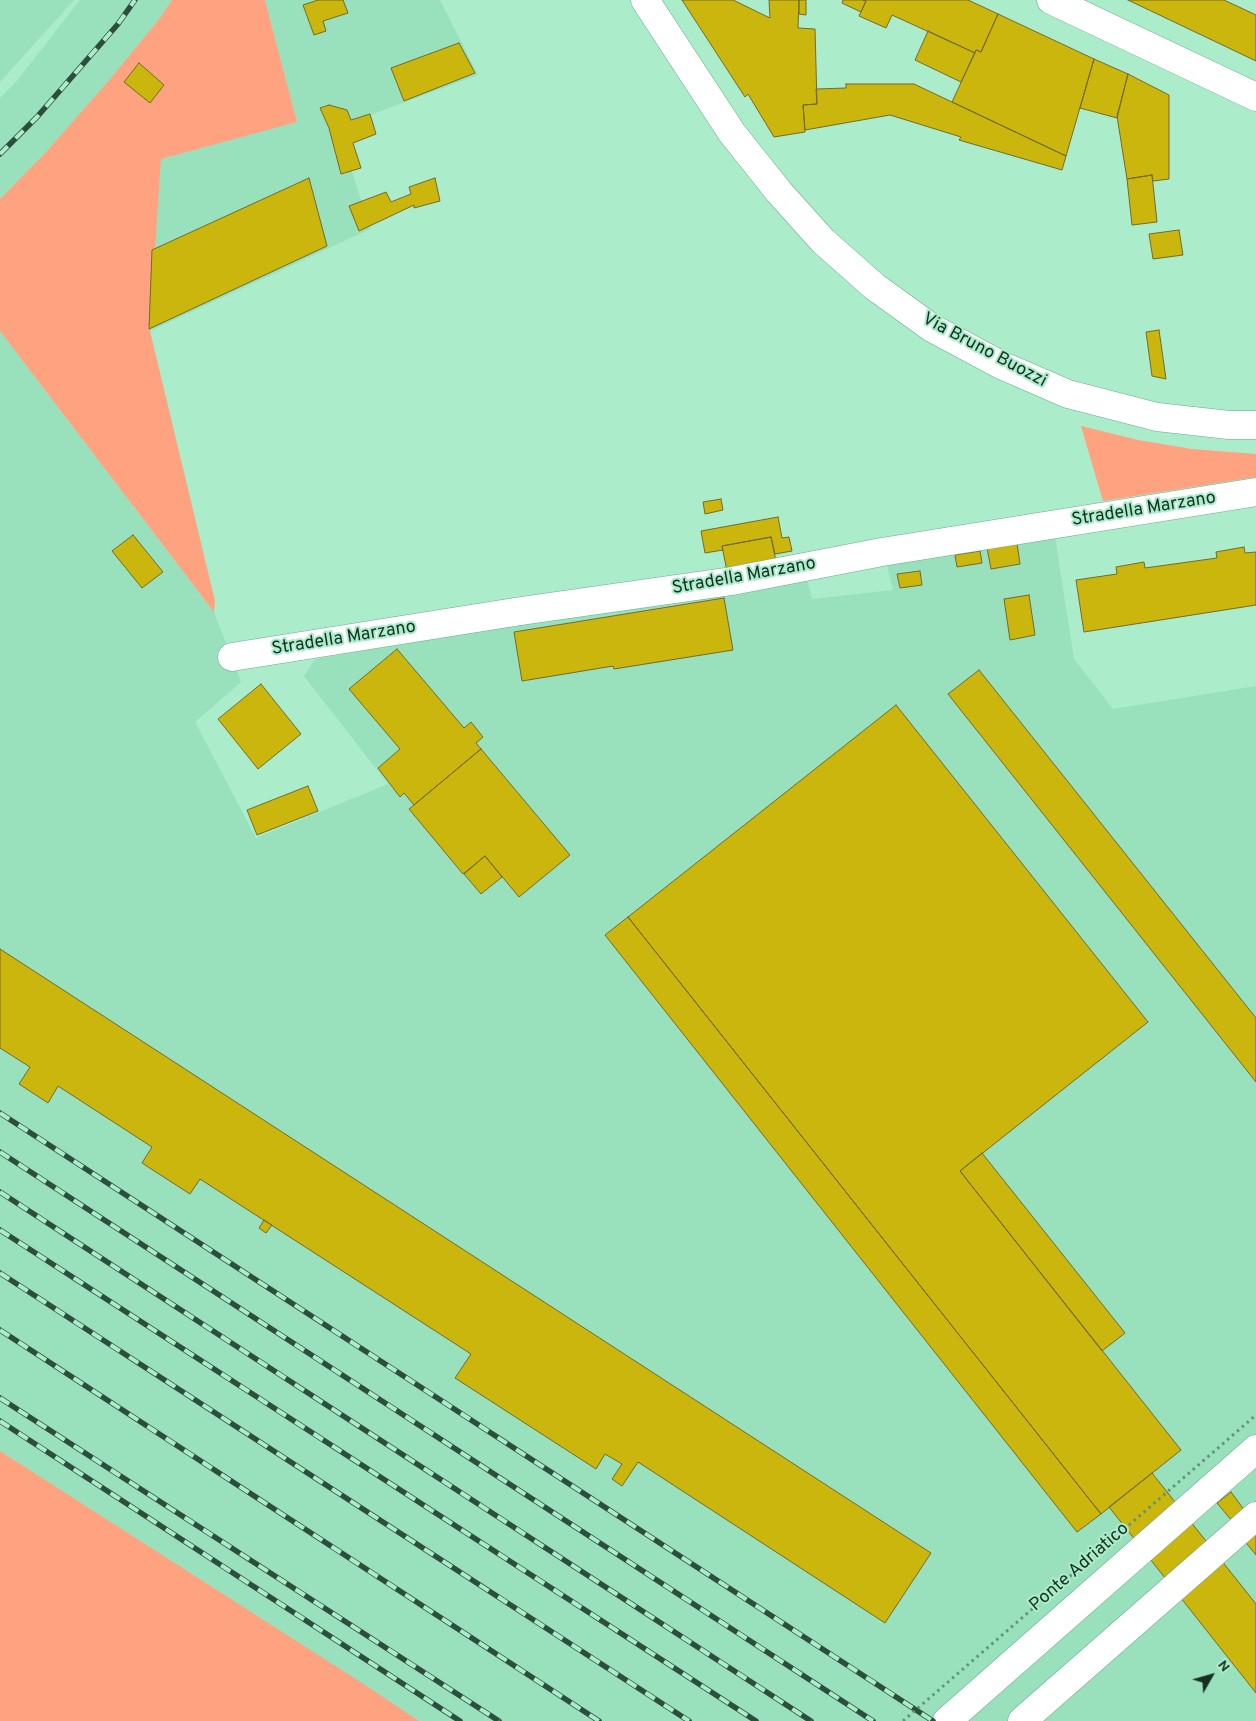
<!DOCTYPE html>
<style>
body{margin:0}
#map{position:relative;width:1256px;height:1721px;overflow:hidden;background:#abecca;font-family:Overpass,sans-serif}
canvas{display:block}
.north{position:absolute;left:1186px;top:1651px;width:50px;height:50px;-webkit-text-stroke:4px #abecca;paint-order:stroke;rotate:52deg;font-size:14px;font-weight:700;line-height:20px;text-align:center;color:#163124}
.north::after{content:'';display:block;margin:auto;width:18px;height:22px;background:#163124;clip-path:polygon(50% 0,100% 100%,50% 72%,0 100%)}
</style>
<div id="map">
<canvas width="1256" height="1721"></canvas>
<div class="north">N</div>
</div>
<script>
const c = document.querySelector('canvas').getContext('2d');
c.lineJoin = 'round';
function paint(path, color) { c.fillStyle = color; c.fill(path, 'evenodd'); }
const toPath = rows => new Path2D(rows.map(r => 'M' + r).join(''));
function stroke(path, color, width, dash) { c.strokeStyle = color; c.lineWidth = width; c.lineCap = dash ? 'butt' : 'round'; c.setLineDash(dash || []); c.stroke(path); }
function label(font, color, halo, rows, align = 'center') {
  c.font = font + ' Overpass,sans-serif'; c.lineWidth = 4; c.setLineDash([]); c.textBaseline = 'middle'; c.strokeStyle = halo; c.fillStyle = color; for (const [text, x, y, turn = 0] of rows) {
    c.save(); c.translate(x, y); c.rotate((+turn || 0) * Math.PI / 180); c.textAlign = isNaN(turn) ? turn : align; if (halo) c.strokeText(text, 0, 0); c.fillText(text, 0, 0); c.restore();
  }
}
const built = toPath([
 [0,0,74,0,0,82],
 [80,0,172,0,160,18,110,79,47,151,0,199,0,98,16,82],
 [265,0,440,0,478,75,338,127,370,229,150,331,161,159,297,121],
 [0,331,214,612,241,682,195,722,256,838,388,784,304,676,315,659,806,575,812,599,893,590,887,565,1055,537,1074,659,1113,709,1256,686,1256,1721,419,1721,0,1451]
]);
const green = toPath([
 [172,0,265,0,297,122,161,159,150,331,215,601,214,612,0,331,0,199,47,151,110,79,160,18],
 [1081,426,1138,440,1192,449,1256,454,1256,477,1103,501],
 [0,1451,365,1685,419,1721,0,1721]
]);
const building = toPath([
 [318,0,343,0,348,13,323,21,326,31,314,35,303,5,318,0],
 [682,0,733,0,770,18,769,0,799,0,798,28,815,29,817,104,803,105,805,132,774,137,748,94,745,97,682,0],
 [799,0,806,0,806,15,799,14,799,0],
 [843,0,863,0,866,1,861,12,844,4,842,3,843,0],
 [863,0,968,0,998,14,981,52,976,50,975,53,892,15,886,28,859,16,866,1,863,0],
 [1128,0,1224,0,1256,15,1256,61,1128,0],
 [998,14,1094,59,1066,156,952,102,976,50,981,52,998,14],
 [928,31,975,53,961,82,915,60,928,31],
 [459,43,475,73,404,101,391,68,459,43],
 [1094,59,1128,74,1117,118,1080,108,1094,59],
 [139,63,164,85,150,103,124,82,139,63],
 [1128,74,1169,95,1169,179,1153,181,1152,175,1127,179,1117,116,1128,74],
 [846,84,914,84,1066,156,1062,170,959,140,961,137,890,115,805,130,803,105,817,104,816,89,846,88,846,84],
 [329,105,347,110,351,120,370,114,376,134,353,143,361,168,341,174,329,128,320,108,329,105],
 [1152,175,1157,222,1132,225,1127,179,1152,175],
 [309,178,327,246,149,329,152,250,309,178],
 [435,178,440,201,414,208,414,205,359,231,349,206,386,192,391,202,411,194,409,187,435,178],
 [1179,230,1183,255,1153,259,1149,234,1179,230],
 [1159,330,1166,379,1152,376,1146,332,1159,330],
 [721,499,723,510,705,514,703,502,721,499],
 [778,517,782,538,789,537,792,551,775,554,771,537,722,546,723,550,705,553,701,531,778,517],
 [133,535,163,572,142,588,112,551,133,535],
 [771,537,776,561,727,571,722,546,771,537],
 [1017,543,1020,564,991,569,987,548,1017,543],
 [1244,547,1245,553,1256,552,1256,605,1084,632,1076,580,1117,574,1116,567,1144,562,1145,568,1217,558,1216,552,1244,547],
 [980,551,982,563,957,567,955,555,980,551],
 [920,571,922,585,900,588,897,574,920,571],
 [1029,595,1035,635,1010,640,1004,599,1029,595],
 [724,598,733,650,614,669,613,666,522,681,514,632,724,598],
 [397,649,464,728,471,722,483,737,476,743,481,749,414,805,404,793,400,797,378,768,400,749,349,689,397,649],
 [979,670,1256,1018,1256,1082,948,694,979,670],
 [261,684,301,734,258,769,218,719,261,684],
 [896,705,1148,1022,960,1171,1181,1450,1101,1514,628,917,896,705],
 [481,749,570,855,519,897,485,856,463,874,409,809,481,749],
 [308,786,318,811,257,835,247,810,308,786],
 [485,856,502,877,481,894,464,874,485,856],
 [628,917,1101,1514,1077,1532,605,935,628,917],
 [0,949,931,1553,885,1623,638,1462,622,1486,612,1479,622,1464,605,1454,596,1469,455,1378,471,1354,200,1179,190,1194,142,1163,152,1147,58,1086,48,1103,19,1084,30,1067,0,1048,0,949],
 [982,1153,1125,1333,1102,1351,960,1171,982,1153],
 [264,1220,272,1225,266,1233,259,1228,264,1220],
 [1152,1473,1256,1604,1256,1693,1109,1507,1152,1473],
 [1231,1492,1245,1511,1256,1502,1256,1555,1230,1523,1232,1521,1217,1503,1231,1492]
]);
const minor = toPath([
 [1051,0,1256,97],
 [232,657,521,611,732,581,882,552,1256,492]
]);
const major = toPath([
 [645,0,732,133,779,192,823,241,875,287,932,328,1001,365,1068,394,1157,417,1229,425,1256,425],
 [947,1721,1256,1449],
 [1022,1721,1256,1516]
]);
const rail = toPath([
 [0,154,37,117,118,24,135,0],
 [0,1113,933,1721],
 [0,1152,873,1721],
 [0,1192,811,1721],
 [0,1230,756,1721],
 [0,1273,689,1721],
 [0,1330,599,1721],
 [0,1398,499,1721],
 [0,1421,460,1721]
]);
const pathBridge = toPath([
 [903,1721,1256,1415]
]);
const streetNames = [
 ["Via Bruno Buozzi",984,351,28],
 ["Stradella Marzano",1144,510,-9],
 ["Stradella Marzano",744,577,-10],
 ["Stradella Marzano",344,639,-9],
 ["Ponte Adriatico",1080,1568,-41]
];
paint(built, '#98e1bc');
paint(green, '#fea280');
paint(building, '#cbb60d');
stroke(building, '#736a2e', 1);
stroke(minor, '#6cab8b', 29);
stroke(major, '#6cab8b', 29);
stroke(minor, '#fff', 28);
stroke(major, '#fff', 28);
stroke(rail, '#2d4e3e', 5.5);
stroke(rail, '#abecca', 4, [11]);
stroke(pathBridge, '#64937b', 3, [2.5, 4]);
label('18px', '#163124', '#abecca', streetNames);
</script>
